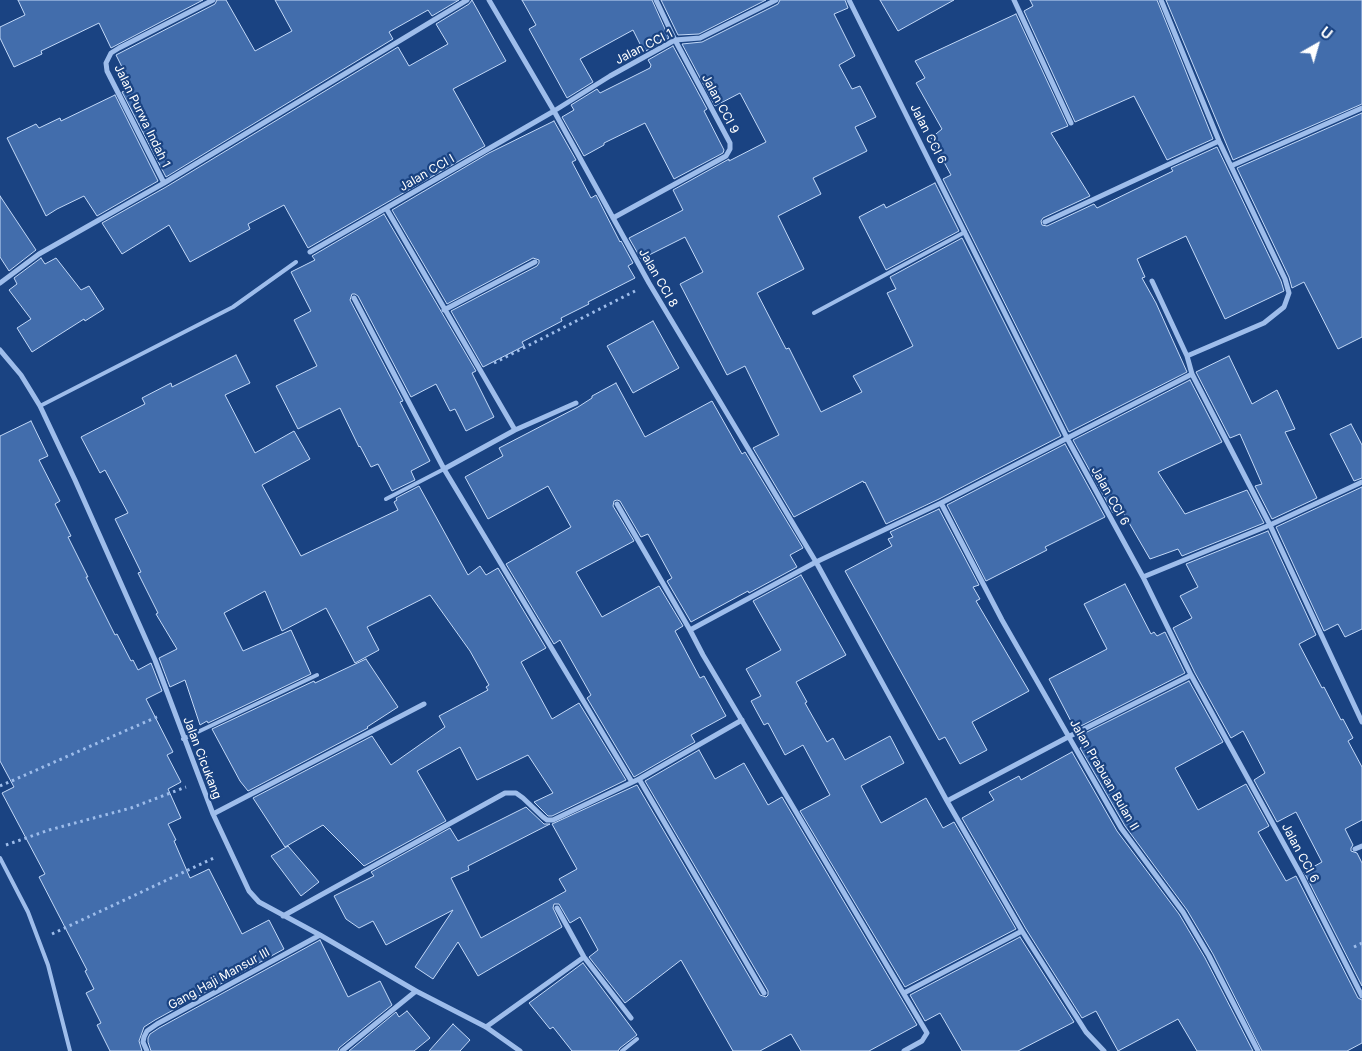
<!DOCTYPE html>
<style>
body{margin:0}
#map{position:relative;width:1362px;height:1051px;overflow:hidden;background:#1a4382;font-family:Inter,sans-serif}
canvas{display:block}
.north{position:absolute;left:1292px;top:20px;width:50px;height:50px;-webkit-text-stroke:4px #1a4382;paint-order:stroke;rotate:38deg;font-size:14px;font-weight:700;line-height:20px;text-align:center;color:#fff}
.north::after{content:'';display:block;margin:auto;width:18px;height:22px;background:#fff;clip-path:polygon(50% 0,100% 100%,50% 72%,0 100%)}
</style>
<div id="map">
<canvas width="1362" height="1051"></canvas>
<div class="north">U</div>
</div>
<script>
const c = document.querySelector('canvas').getContext('2d');
c.lineJoin = 'round';
function paint(path, color) { c.fillStyle = color; c.fill(path, 'evenodd'); }
const toPath = rows => new Path2D(rows.map(r => 'M' + r).join(''));
function stroke(path, color, width, dash) { c.strokeStyle = color; c.lineWidth = width; c.lineCap = dash ? 'butt' : 'round'; c.setLineDash(dash || []); c.stroke(path); }
function label(font, color, halo, rows, align = 'center') {
  c.font = font + ' Inter,sans-serif'; c.lineWidth = 4.5; c.setLineDash([]); c.textBaseline = 'middle'; c.strokeStyle = halo; c.fillStyle = color; for (const [text, x, y, turn = 0] of rows) {
    c.save(); c.translate(x, y); c.rotate((+turn || 0) * Math.PI / 180); c.textAlign = isNaN(turn) ? turn : align; if (halo) c.strokeText(text, 0, 0); c.fillText(text, 0, 0); c.restore();
  }
}
const building = toPath([
 [18,0,203,0,111,48,99,23,41,51,42,54,14,67,0,38,0,27,25,15,18,0],
 [217,0,226,0,255,51,292,31,275,0,459,0,432,16,428,10,389,32,393,39,166,177,122,92,132,87,116,55,215,4,217,0],
 [472,0,506,61,453,89,485,146,308,248,284,205,248,224,250,229,190,262,169,225,122,254,102,223,166,187,398,47,409,66,448,44,436,24,469,4,472,0],
 [522,0,652,0,669,38,644,52,633,30,580,59,593,82,567,98,529,29,536,25,522,0],
 [661,0,766,0,699,34,678,35,661,0],
 [780,0,845,0,848,8,834,14,855,56,839,65,852,89,860,86,876,117,855,127,867,151,813,178,821,194,778,216,804,269,757,293,786,349,789,348,821,412,862,392,853,376,913,346,887,293,896,289,890,277,962,238,1061,436,939,499,886,524,865,482,864,483,863,481,794,517,753,448,779,435,771,419,745,366,727,375,680,284,703,272,685,237,641,259,629,238,683,210,673,190,729,159,729,161,766,142,740,93,715,106,682,44,702,42,778,4,780,0],
 [880,0,954,0,898,31,880,0],
 [1030,0,1157,0,1213,139,1167,160,1134,96,1075,122,1024,11,1033,6,1030,0],
 [1166,0,1362,0,1362,104,1233,160,1166,0],
 [1016,14,1068,126,1051,133,1090,196,1043,218,1041,221,1042,225,1047,226,1094,204,1097,208,1173,171,1171,168,1217,147,1281,281,1284,291,1225,319,1186,236,1137,259,1145,277,1142,278,1156,303,1187,372,1069,432,943,179,951,175,931,138,942,129,916,83,925,78,915,61,1016,14],
 [673,46,707,109,704,111,724,150,723,153,674,179,645,123,604,143,604,145,584,156,562,117,574,110,571,105,597,89,600,93,650,68,651,65,648,60,673,46],
 [115,95,158,181,97,216,84,196,57,209,46,216,7,138,36,124,39,128,60,118,61,121,115,95],
 [1362,113,1362,337,1338,349,1304,282,1292,288,1289,277,1237,168,1362,113],
 [554,121,576,160,572,162,591,198,596,195,620,242,621,241,633,263,628,266,635,278,588,302,589,304,561,318,562,321,522,342,524,346,483,367,451,311,537,266,539,263,539,260,533,258,447,304,392,210,489,153,554,121],
 [935,183,959,231,886,270,859,217,884,204,886,208,935,183],
 [0,196,36,250,9,271,0,257,0,196],
 [384,214,476,371,472,373,494,417,466,431,455,409,450,411,436,384,411,397,358,296,355,294,352,294,350,300,403,401,400,402,430,461,411,471,415,480,392,491,378,464,371,467,360,446,359,447,340,408,298,429,276,386,317,366,294,320,311,311,291,272,315,260,312,256,384,214],
 [41,258,45,264,56,258,81,290,89,286,104,309,85,321,84,319,32,352,17,328,31,319,9,290,17,284,14,278,41,258],
 [653,321,679,368,633,393,607,346,653,321],
 [236,355,250,383,225,395,255,453,294,431,310,459,262,485,301,556,398,510,394,502,397,500,396,498,419,486,468,575,480,566,486,575,498,568,546,648,521,662,552,719,579,703,626,780,552,816,548,816,534,802,553,793,528,755,477,780,460,747,417,771,446,821,364,866,323,825,285,847,253,798,372,736,391,765,445,727,439,716,488,690,486,687,489,685,470,651,430,595,367,627,379,650,355,663,326,608,282,631,265,591,224,613,243,651,291,630,311,674,208,723,207,721,200,725,185,680,170,687,159,658,177,649,156,614,158,613,138,573,141,572,115,519,128,513,105,470,100,473,81,437,145,404,142,398,171,383,172,387,236,355],
 [1229,356,1252,404,1277,390,1295,429,1285,432,1317,498,1272,519,1255,486,1262,484,1240,434,1230,438,1196,372,1229,356],
 [1190,380,1222,442,1158,472,1185,514,1247,490,1264,523,1182,556,1178,549,1150,559,1121,509,1113,513,1073,440,1190,380],
 [616,383,645,437,712,401,742,454,745,452,803,548,790,555,797,567,749,593,748,591,691,622,667,581,672,578,648,534,641,537,620,501,617,500,614,501,613,506,634,541,576,572,602,617,659,586,683,626,675,631,700,678,704,676,726,716,691,735,695,742,634,777,587,698,591,695,560,640,554,644,506,564,571,527,548,486,488,519,465,477,503,456,499,448,578,407,592,398,592,396,616,383],
 [31,421,48,456,39,460,60,501,55,504,71,536,68,537,88,577,86,577,115,635,117,634,131,661,133,660,138,670,151,663,162,691,146,699,173,752,167,755,181,782,168,789,181,818,168,824,176,840,174,841,190,878,209,869,242,934,269,920,284,949,155,1020,144,1027,139,1041,142,1051,110,1051,97,1025,101,1023,86,993,94,989,85,971,87,970,39,877,45,874,2,793,14,787,0,761,0,436,31,421],
 [1351,424,1362,445,1362,478,1354,481,1330,434,1351,424],
 [1065,444,1105,517,1045,547,1047,550,986,581,947,505,1065,444],
 [1362,487,1362,629,1345,637,1338,624,1324,631,1276,527,1362,487],
 [939,509,979,585,973,587,980,599,976,601,1029,691,972,722,987,750,960,764,945,737,939,740,845,571,892,546,888,539,893,537,890,532,939,509],
 [1268,531,1316,635,1299,644,1322,688,1324,687,1341,720,1343,719,1353,738,1348,741,1362,767,1362,820,1345,829,1353,845,1351,848,1351,851,1357,853,1362,863,1362,986,1304,872,1322,862,1296,812,1277,822,1254,780,1265,773,1243,731,1231,738,1195,673,1173,628,1192,618,1180,596,1198,587,1186,564,1268,531],
 [801,575,846,655,796,682,807,702,805,703,827,742,833,738,845,760,890,736,904,763,861,786,881,823,926,798,943,828,954,822,1016,929,905,987,800,811,830,795,803,745,785,755,768,723,764,725,751,701,761,696,746,669,781,650,753,601,801,575],
 [1125,584,1151,634,1154,632,1157,636,1165,632,1185,673,1075,729,1049,679,1107,649,1084,604,1125,584],
 [366,659,398,707,367,727,368,728,248,791,240,781,212,729,314,681,315,683,366,659],
 [1189,681,1223,742,1175,768,1198,810,1246,784,1269,826,1258,832,1286,881,1296,876,1358,998,1362,1000,1362,1043,1347,1051,1262,1051,1213,954,1187,910,1125,826,1080,748,1083,746,1079,736,1189,681],
 [699,750,715,779,744,763,768,805,782,797,917,1025,869,1051,801,1051,791,1034,760,1051,733,1051,681,960,625,1003,589,957,598,950,580,917,570,923,559,904,554,904,553,908,562,927,478,976,458,942,433,979,415,967,453,910,386,945,373,921,359,928,346,919,334,896,374,876,371,872,450,828,458,841,526,807,544,824,550,824,468,866,469,870,451,878,481,938,566,891,559,879,577,869,552,824,637,785,760,995,766,997,768,995,768,991,645,781,699,750],
 [1072,752,1117,831,1179,914,1205,958,1253,1051,1197,1051,1178,1019,1118,1051,1096,1011,1082,1018,1026,929,962,818,994,800,989,792,1019,776,1021,780,1072,752],
 [288,846,319,882,301,896,271,856,288,846],
 [1020,937,1074,1022,1018,1051,962,1051,940,1013,925,1021,910,995,1020,937],
 [320,940,348,997,380,981,392,1005,339,1048,338,1051,151,1051,148,1042,148,1038,150,1034,159,1028,320,940],
 [583,963,637,1035,620,1048,618,1051,572,1051,553,1027,550,1029,529,1003,583,963],
 [407,1011,430,1038,414,1051,349,1051,396,1012,399,1017,407,1011],
 [453,1024,470,1040,460,1051,429,1051,453,1024]
]);
const path = toPath([
 [494,363,635,291],
 [0,786,159,716],
 [6,845,49,830,131,808,186,787],
 [52,934,216,857],
 [1354,947,1362,943]
]);
const service = toPath([
 [814,313,965,232],
 [40,406,233,307,296,262],
 [386,499,444,469],
 [183,739,317,675],
 [0,858,28,912,48,965,70,1051],
 [622,1051,637,1039]
]);
const minor = toPath([
 [489,0,554,111,649,283,816,562,947,801,1022,931,1086,1032,1104,1051],
 [849,0,1067,438,1143,577,1191,675,1301,875,1362,996],
 [1014,0,1071,123],
 [1161,0,1219,141,1285,279,1289,293,1284,307,1264,323,1187,356],
 [1231,166,1362,108],
 [164,183,107,71,106,63,111,53,119,48,213,0],
 [386,208,515,430],
 [613,218,726,156,730,149,730,143,675,40,656,0],
 [1045,222,1219,141],
 [310,252,554,111,610,76,675,40,700,38,776,0],
 [1152,281,1187,356,1192,374,1270,525,1362,722],
 [0,283,39,254,164,183,467,0],
 [354,298,444,469,632,782],
 [444,310,535,262],
 [0,350,21,375,40,406,75,480,155,660,213,814,249,891,259,902,320,935,416,991,486,1027,520,1051],
 [444,469,515,430,576,403],
 [941,503,1002,620,1121,828,1183,912,1209,956,1258,1051],
 [617,504,690,630,703,655,927,1033,922,1041,904,1051],
 [1143,577,1270,525,1362,482],
 [690,630,816,562,941,503,1192,374],
 [639,779,764,993],
 [947,801,1070,736,1191,675],
 [213,814,424,704],
 [1355,849,1362,846],
 [557,908,584,957,631,1018],
 [283,916,505,793,516,793,523,798,543,817,547,820,553,820,639,779,742,720],
 [904,993,1022,931],
 [486,1027,584,957],
 [147,1051,143,1042,144,1037,147,1031,157,1024,320,935],
 [342,1051,416,991]
]);
const streetNames = [
 ["Jalan CCI 1",644,47,-27],
 ["Jalan CCI 9",720,104,62],
 ["Jalan Purwa Indah 1",142,116,64],
 ["Jalan CCI 6",928,134,63],
 ["Jalan CCI I",427,173,-30],
 ["Jalan CCI 8",658,278,60],
 ["Jalan CCI 6",1110,496,61],
 ["Jalan Cicukang",202,758,69],
 ["Jalan Prabuan Bulan II",1104,775,60],
 ["Jalan CCI 6",1300,853,62],
 ["Gang Haji Mansur III",219,979,-29]
];
paint(building, '#426dac');
stroke(building, '#c3d9f8', 1);
stroke(path, '#9ebdeb', 3, [2.5, 4]);
stroke(service, '#9ebdeb', 4);
stroke(minor, '#9ebdeb', 5);
label('12px', '#fff', '#1a4382', streetNames);
</script>
